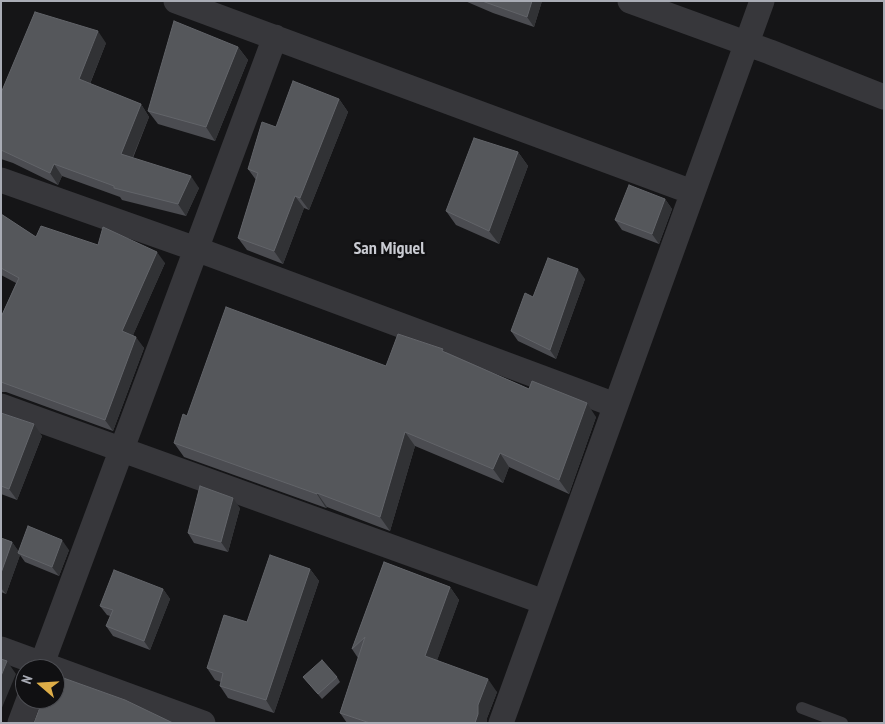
<!DOCTYPE html>
<style>
body{margin:0}
#map{position:relative;width:885px;height:724px;overflow:hidden;background:#151517;font-family:"PT Sans Narrow",sans-serif}
canvas{display:block}
.frame{position:absolute;inset:0;border:2px solid #a9acb5;pointer-events:none}
.north{position:absolute;left:15px;top:659px;width:50px;height:50px;box-sizing:border-box;background:#101012;border:1px solid #4d4e53;border-radius:50%;rotate:289deg;font-size:14px;font-weight:700;line-height:20px;text-align:center;color:#a9acb5}
.north::after{content:'';display:block;margin:auto;width:18px;height:22px;background:#ddad47;clip-path:polygon(50% 0,100% 100%,50% 72%,0 100%)}
</style>
<div id="map">
<canvas width="885" height="724"></canvas>
<div class="frame"></div>
<div class="north">N</div>
</div>
<script>
const c = document.querySelector('canvas').getContext('2d');
c.lineJoin = 'round';
const toPath = rows => new Path2D(rows.map(r => 'M' + r).join(''));
function stroke(path, color, width, dash) { c.strokeStyle = color; c.lineWidth = width; c.lineCap = dash ? 'butt' : 'round'; c.setLineDash(dash || []); c.stroke(path); }
function paint(path, color) { c.fillStyle = color; c.fill(path, 'evenodd'); }
function label(font, color, halo, rows, align = 'center') {
  c.font = font + ' "PT Sans Narrow",sans-serif'; c.lineWidth = 5; c.setLineDash([]); c.textBaseline = 'middle'; c.strokeStyle = halo; c.fillStyle = color; for (const [text, x, y, turn = 0] of rows) {
    c.save(); c.translate(x, y); c.rotate((+turn || 0) * Math.PI / 180); c.textAlign = isNaN(turn) ? turn : align; if (halo) c.strokeText(text, 0, 0); c.fillText(text, 0, 0); c.restore();
  }
}
const service = toPath([
 [802,708,842,723]
]);
const minor = toPath([
 [176,1,692,192],
 [630,1,770,52,884,97],
 [1,180,196,249,615,405],
 [1,406,544,602],
 [1,649,203,723],
 [40,669,275,37],
 [20,723,29,699],
 [501,723,762,1]
]);
const wall = toPath([
 [465,1,542,1,534,27,493,13],
 [106,43,90,84,141,104,149,117,133,158,199,188,186,216,122,200,120,197,62,176,58,185,13,163,1,159,1,93],
 [238,47,248,60,215,141,158,124,148,111],
 [339,99,348,112,309,210,304,208,283,264,247,250,238,238,256,180,248,169,276,127],
 [518,152,528,166,499,244,456,225,446,211],
 [665,199,672,209,659,244,622,230,615,220],
 [1,214,36,237,98,245,165,263,133,335,144,348,113,431,6,392,1,392,1,317,16,283,1,275],
 [585,279,556,359,518,341,511,331,533,297],
 [446,352,529,389,596,417,569,494,509,467,503,483,415,446,390,531,327,507,326,508,184,457,174,443,386,366],
 [1,413,42,436,17,500,1,494],
 [240,508,228,552,194,543,188,533],
 [1,538,12,542,18,551,69,550,59,576,25,562,20,555,6,594,1,592],
 [384,562,450,587,459,600,437,660,497,692,487,718,487,723,347,723,340,713,358,658,352,649],
 [310,569,319,581,274,713,228,698,220,686,221,682,215,680,207,668,247,622],
 [163,589,170,599,150,650,113,636,106,626,110,616,107,615,100,606],
 [303,677,337,677,340,682,322,699]
]);
const shadedWall = toPath([
 [532,1,542,1,534,27,527,17],
 [98,31,106,43,87,91,79,79],
 [238,47,248,60,215,141,206,127],
 [339,99,348,112,309,210,300,198],
 [141,104,149,117,129,166,121,154],
 [518,152,528,166,499,244,489,231],
 [54,164,62,176,58,185,50,173],
 [191,176,199,188,186,216,178,204],
 [295,196,304,208,283,264,274,251],
 [665,199,672,209,659,244,652,234],
 [157,252,165,263,130,342,122,331],
 [578,269,585,279,556,359,550,350],
 [136,337,144,348,113,431,105,420],
 [587,403,596,417,569,494,559,480],
 [34,424,42,436,17,500,9,489],
 [405,432,415,446,390,531,380,517],
 [500,453,509,467,503,483,493,469],
 [317,493,327,507,326,508,317,494],
 [233,498,240,508,228,552,221,542],
 [62,540,69,550,59,576,52,567],
 [12,542,20,553,18,553,20,555,6,594,1,588,1,573],
 [310,569,319,581,274,713,266,700],
 [450,587,459,600,434,669,425,656],
 [163,589,170,599,150,650,144,641],
 [7,661,16,674,1,710,1,676],
 [488,679,497,692,487,718,487,723,475,723,478,705]
]);
const building = toPath([
 [482,1,532,1,527,17,482,1],
 [35,12,98,31,79,79,141,104,121,154,191,176,178,204,114,188,114,186,54,164,50,173,1,150,1,93,35,12],
 [174,21,238,47,206,127,148,111,174,21],
 [293,81,339,99,300,198,295,196,274,251,238,238,258,173,248,169,262,122,276,127,293,81],
 [474,138,518,152,489,231,446,211,474,138],
 [629,185,665,199,652,234,615,220,629,185],
 [1,214,36,237,41,226,98,245,103,227,157,252,122,331,136,337,105,420,1,382,1,317,19,278,1,268,1,214],
 [548,258,578,269,550,350,511,331,525,293,533,297,548,258],
 [226,307,386,366,398,334,443,349,442,351,529,389,532,381,587,403,559,480,500,453,493,469,405,432,380,517,317,493,317,494,174,443,183,414,187,416,226,307],
 [1,413,34,424,9,489,1,486,1,413],
 [200,486,233,498,221,542,188,533,200,486],
 [28,526,62,540,52,567,18,553,28,526],
 [1,538,12,542,1,573,1,538],
 [270,555,310,569,266,700,220,686,223,673,207,668,224,615,247,622,270,555],
 [384,562,450,587,425,656,488,679,478,705,478,714,475,723,370,723,340,713,365,637,352,649,384,562],
 [114,570,163,589,144,641,106,626,113,610,100,606,114,570],
 [1,659,7,661,1,676,1,659],
 [322,660,337,677,318,694,303,677,322,660],
 [55,675,125,700,173,723,34,723,43,699,55,699,55,675]
]);
const districtNames = [
 ["San Miguel",389,249]
];
stroke(service, '#37373b', 12);
stroke(minor, '#37373b', 25);
paint(wall, '#4b4c51');
paint(shadedWall, '#313235');
paint(building, '#55575b');
stroke(building, '#626469', 1);
label('bold 18px', '#c9cbd2', '#101012', districtNames);
</script>
